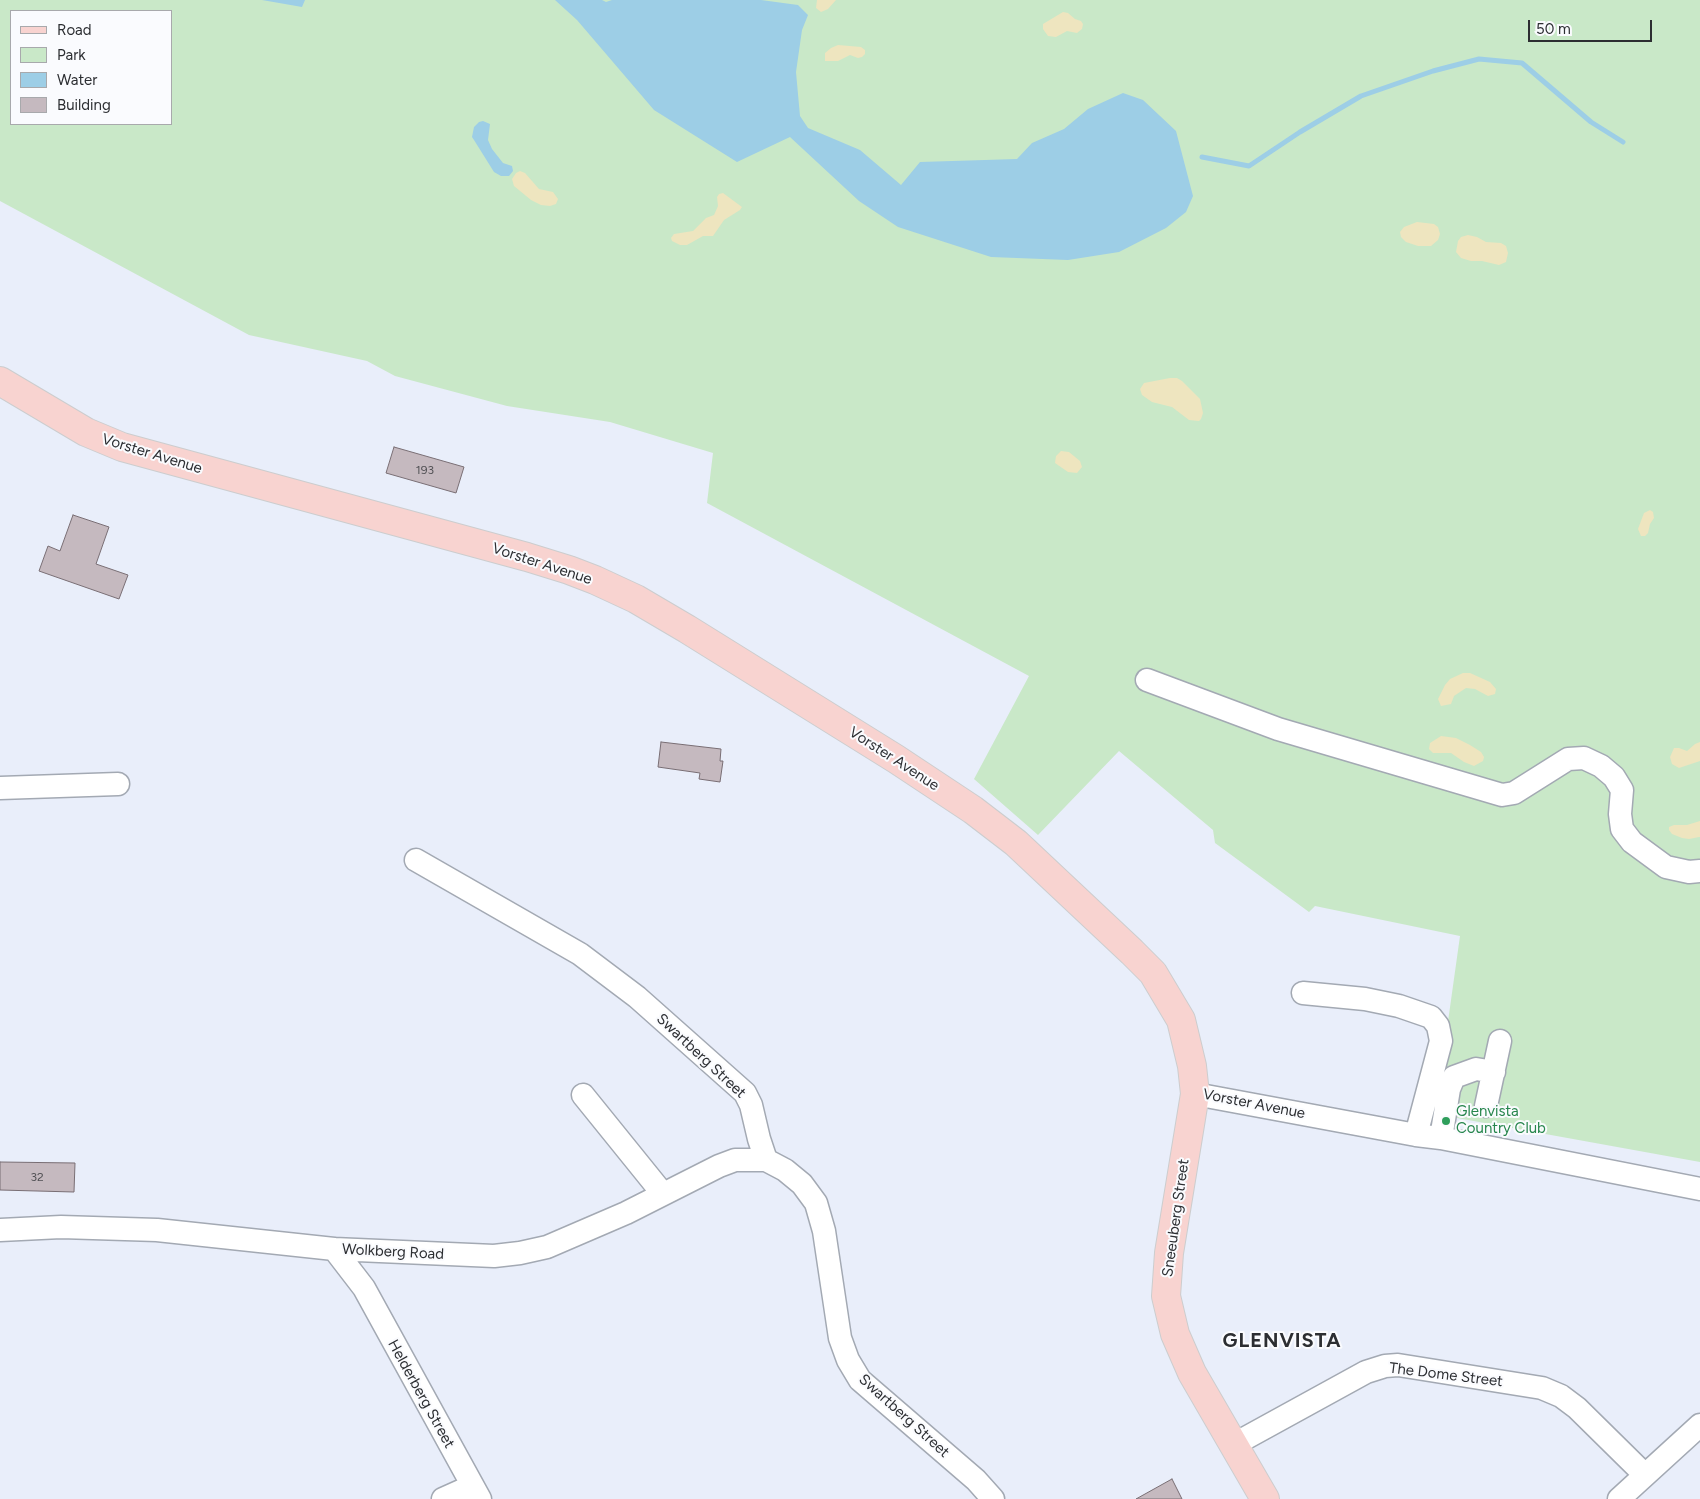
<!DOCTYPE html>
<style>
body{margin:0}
#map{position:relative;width:1700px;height:1499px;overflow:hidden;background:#e9eefa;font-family:Figtree,sans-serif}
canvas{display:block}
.legend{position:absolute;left:10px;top:10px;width:162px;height:115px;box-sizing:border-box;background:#fafbfe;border:1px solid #a8a9ac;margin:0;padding:6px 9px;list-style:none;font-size:15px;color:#2c2e32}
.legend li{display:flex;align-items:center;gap:10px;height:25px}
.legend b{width:25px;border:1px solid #a8a9ac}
.scale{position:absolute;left:1528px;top:20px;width:124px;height:22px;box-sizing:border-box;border:2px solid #2c2e32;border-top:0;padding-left:6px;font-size:15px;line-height:18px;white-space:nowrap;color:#2c2e32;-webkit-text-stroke:4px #fafbfe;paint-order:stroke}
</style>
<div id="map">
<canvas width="1700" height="1499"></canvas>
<ul class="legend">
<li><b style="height:6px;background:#f8d3d0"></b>Road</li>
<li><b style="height:14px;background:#c9e8c8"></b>Park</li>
<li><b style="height:14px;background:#9dcee6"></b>Water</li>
<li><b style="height:14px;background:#c5b9bf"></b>Building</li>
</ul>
<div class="scale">50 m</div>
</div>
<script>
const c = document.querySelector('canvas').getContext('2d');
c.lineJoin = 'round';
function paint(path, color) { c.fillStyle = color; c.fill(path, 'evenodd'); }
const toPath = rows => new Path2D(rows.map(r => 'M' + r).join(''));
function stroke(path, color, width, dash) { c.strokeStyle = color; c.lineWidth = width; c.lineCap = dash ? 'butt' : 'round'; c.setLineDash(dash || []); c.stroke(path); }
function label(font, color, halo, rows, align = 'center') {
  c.font = font + ' Figtree,sans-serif'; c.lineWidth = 4; c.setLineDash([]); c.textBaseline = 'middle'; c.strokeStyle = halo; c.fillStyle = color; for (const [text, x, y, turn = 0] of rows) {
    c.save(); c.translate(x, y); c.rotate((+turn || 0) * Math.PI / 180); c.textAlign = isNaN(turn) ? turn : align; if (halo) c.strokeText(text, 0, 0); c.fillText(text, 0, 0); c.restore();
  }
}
const green = toPath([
 [0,0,1700,0,1700,1162,1435,1114,1460,936,1315,906,1309,912,1215,843,1213,830,1119,751,1038,835,974,779,1029,676,707,503,713,453,610,422,507,406,395,376,367,361,249,335,0,201],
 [11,11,171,11,171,124,11,124]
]);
const sand = toPath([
 [817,0,836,0,828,9,821,12,816,8],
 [1063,12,1068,13,1075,19,1081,21,1083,24,1082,29,1077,33,1067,31,1056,37,1048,36,1043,29,1043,24],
 [838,45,861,47,865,50,865,54,862,57,858,58,850,55,838,61,825,61,825,53,831,48],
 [520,171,525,173,539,189,553,192,558,199,556,204,550,206,541,205,531,200,514,186,512,179,516,173],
 [723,193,742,207,740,210,724,220,713,236,703,236,687,245,680,245,672,241,671,238,674,234,693,231,706,218,714,215,718,206,717,197,719,194],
 [1417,222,1434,224,1438,227,1440,234,1438,240,1431,246,1418,246,1406,242,1401,237,1400,232,1404,227],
 [1468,235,1477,237,1486,242,1501,243,1506,246,1508,253,1506,262,1499,265,1482,261,1471,261,1461,258,1456,252,1458,241,1461,237],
 [1170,378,1177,378,1182,381,1200,399,1203,413,1201,419,1199,421,1189,420,1172,407,1152,402,1142,395,1140,389,1144,383],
 [1061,451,1069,452,1080,461,1082,467,1077,473,1068,472,1055,463,1056,456],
 [1650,510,1653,512,1654,518,1650,524,1648,533,1645,536,1641,536,1638,529,1644,513],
 [1463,673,1470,673,1490,682,1496,689,1495,694,1488,696,1475,689,1466,688,1454,696,1451,704,1441,706,1438,699,1445,685,1450,679],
 [1441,736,1456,738,1470,745,1481,752,1484,757,1483,761,1474,766,1464,762,1451,753,1433,753,1429,749,1430,743],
 [1700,742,1700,761,1679,768,1672,764,1670,757,1674,748,1679,748,1687,751,1695,744],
 [1700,821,1700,837,1699,837,1689,839,1682,838,1672,834,1669,830,1669,827,1674,825,1687,825]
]);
const water = toPath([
 [262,0,305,0,302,7],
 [555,0,602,0,606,2,612,0,761,0,798,5,808,15,802,30,796,72,800,116,808,128,860,150,901,185,920,162,1017,159,1032,143,1064,129,1088,109,1123,93,1143,100,1176,131,1193,196,1186,212,1166,228,1119,252,1068,260,991,257,898,227,859,201,790,137,737,162,654,110,577,20],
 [483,121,490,124,488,140,492,149,503,163,512,166,513,171,509,176,501,176,494,172,474,140,472,137,474,127,479,122]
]);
const stream = toPath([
 [1202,157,1249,166,1300,132,1361,96,1433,71,1479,59,1522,63,1591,122,1623,142]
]);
const building = toPath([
 [394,447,464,467,456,493,386,473,394,447],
 [73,515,109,527,96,564,128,575,119,599,39,571,48,546,60,551,73,515],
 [661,742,721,749,720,761,723,761,720,782,699,779,700,773,658,767,661,742],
 [0,1162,75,1163,74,1192,0,1190,0,1162],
 [1172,1479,1182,1499,1136,1499,1172,1479]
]);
const minor = toPath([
 [1147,680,1278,729,1502,795,1514,793,1568,759,1584,758,1601,766,1614,777,1622,790,1620,814,1622,829,1632,842,1666,867,1689,872,1700,871],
 [0,788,118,784],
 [416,860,580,954,637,997,745,1093,751,1105,759,1139,766,1160,785,1170,802,1184,816,1203,824,1231,840,1338,848,1360,860,1380,976,1480,993,1499],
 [1303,993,1365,999,1399,1006,1431,1017,1438,1026,1441,1041,1416,1135],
 [1195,1094,1416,1135,1441,1138,1700,1189],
 [583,1095,663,1194],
 [1486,1106,1500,1041],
 [1441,1138,1449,1089,1454,1077,1476,1069,1494,1072],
 [0,1230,61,1227,157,1230,334,1249,494,1256,520,1253,547,1247,626,1213,719,1166,735,1160,766,1160],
 [334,1249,364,1288,480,1499],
 [1233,1445,1366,1372,1385,1366,1398,1365,1542,1388,1561,1396,1577,1408,1645,1475],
 [443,1499,472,1486],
 [1619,1499,1700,1425]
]);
const major = toPath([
 [0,381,86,432,122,447,527,557,569,570,595,580,636,599,687,629,896,759,973,810,1016,843,1132,952,1153,973,1181,1020,1192,1066,1195,1094,1169,1253,1166,1296,1175,1334,1192,1373,1265,1499]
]);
const markers = [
 [1446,1121,5,"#2e9e5b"]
];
const numberNames = [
 ["193",425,470],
 ["32",37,1177]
];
const streetNames = [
 ["Vorster Avenue",152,454,17],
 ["Vorster Avenue",542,564,18],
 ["Vorster Avenue",894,759,33],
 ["Swartberg Street",701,1056,43],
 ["Vorster Avenue",1254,1104,11],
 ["Sneeuberg Street",1176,1218,-82],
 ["Wolkberg Road",393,1252,3],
 ["The Dome Street",1446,1375,7],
 ["Helderberg Street",421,1394,61],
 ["Swartberg Street",904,1416,42]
];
const leisureNames = [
 ["Glenvista",1456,1112],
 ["Country Club",1456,1129]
];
const districtNames = [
 ["GLENVISTA",1282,1341]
];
paint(green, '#c9e8c8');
paint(sand, '#eee5bf');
paint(water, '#9dcee6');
stroke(stream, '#9dcee6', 5);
paint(building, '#c5b9bf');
stroke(building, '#796e74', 1);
stroke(minor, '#a3a9b3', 25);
stroke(major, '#cccdce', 30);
stroke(minor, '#fff', 22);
stroke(major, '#f8d3d0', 28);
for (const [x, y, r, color] of markers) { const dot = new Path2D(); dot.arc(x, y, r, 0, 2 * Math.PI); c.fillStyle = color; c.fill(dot); stroke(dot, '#fafbfe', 2); }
label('12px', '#525155', null, numberNames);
label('15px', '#2c2e32', '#fafbfe', streetNames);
label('15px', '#27864d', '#fafbfe', leisureNames, 'left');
c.letterSpacing = '1px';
label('bold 20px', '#2c2e32', '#fafbfe', districtNames);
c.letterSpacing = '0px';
</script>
